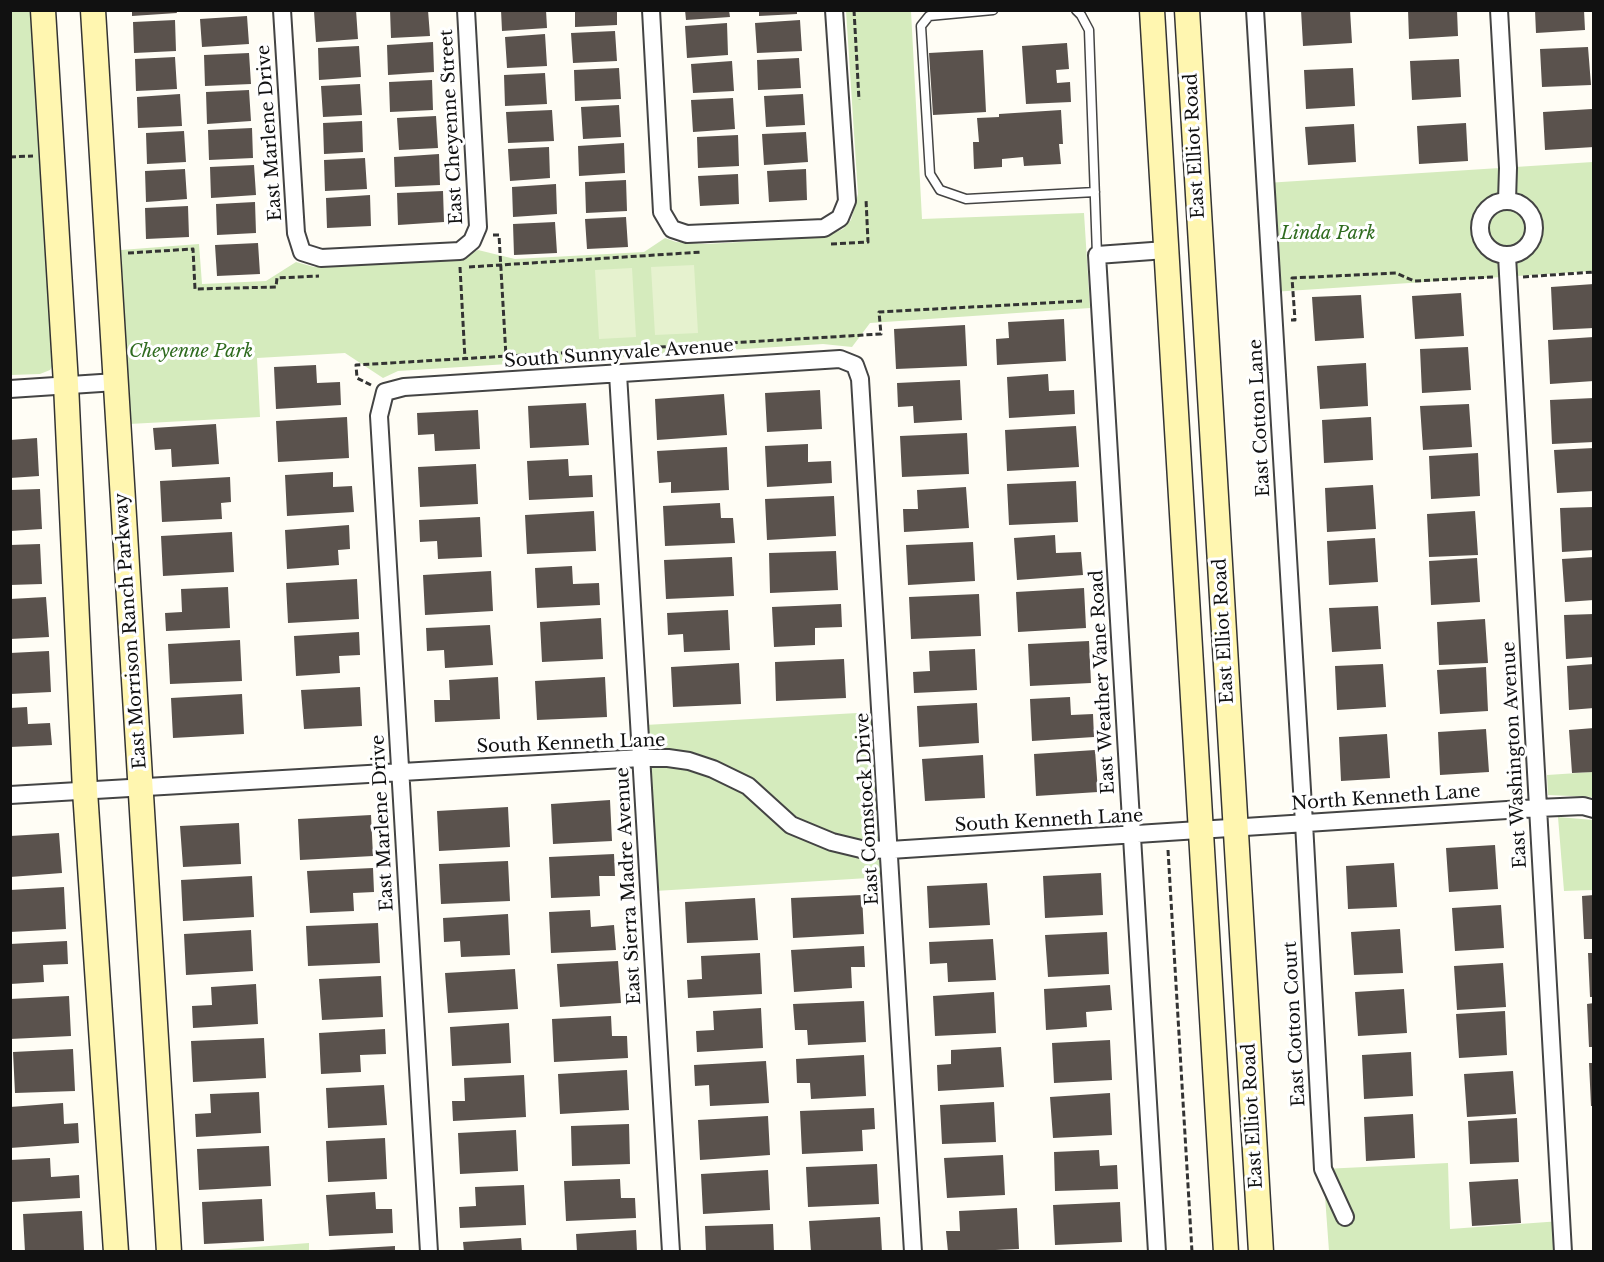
<!DOCTYPE html>
<style>
body{margin:0}
#map{position:relative;width:1604px;height:1262px;overflow:hidden;background:#fffdf5;font-family:"Libre Baskerville",serif}
canvas{display:block}
.frame{position:absolute;inset:0;border:12px solid #111;pointer-events:none}
</style>
<div id="map">
<canvas width="1604" height="1262"></canvas>
<div class="frame"></div>
</div>
<script>
const c = document.querySelector('canvas').getContext('2d');
c.lineJoin = 'round';
function paint(path, color) { c.fillStyle = color; c.fill(path, 'evenodd'); }
const toPath = rows => new Path2D(rows.map(r => 'M' + r).join(''));
function stroke(path, color, width, dash) { c.strokeStyle = color; c.lineWidth = width; c.lineCap = dash ? 'butt' : 'round'; c.setLineDash(dash || []); c.stroke(path); }
function label(font, color, halo, rows, align = 'center') {
  c.font = font + ' "Libre Baskerville",serif'; c.lineWidth = 6; c.setLineDash([]); c.textBaseline = 'middle'; c.strokeStyle = halo; c.fillStyle = color; for (const [text, x, y, turn = 0] of rows) {
    c.save(); c.translate(x, y); c.rotate((+turn || 0) * Math.PI / 180); c.textAlign = isNaN(turn) ? turn : align; if (halo) c.strokeText(text, 0, 0); c.fillText(text, 0, 0); c.restore();
  }
}
const green = toPath([
 [11,11,37,11,55,362,50,370,40,374,11,375],
 [846,11,911,11,922,219,1084,213,1090,308,870,323,852,347,823,344,398,371,383,378,345,353,257,358,260,417,129,424,121,250,199,244,202,284,266,281,296,262,314,267,460,259,478,250,515,259,644,252,665,238,676,242,707,244,825,237,843,229,851,220,858,194],
 [1593,162,1593,271,1272,292,1266,183],
 [875,712,885,877,655,891,645,725],
 [1593,772,1593,797,1548,795,1547,775],
 [1558,817,1593,820,1593,890,1564,891],
 [1448,1163,1450,1229,1561,1221,1563,1251,1329,1251,1323,1169],
 [309,1243,309,1251,202,1251]
]);
const pitch = toPath([
 [694,265,698,333,655,335,651,267],
 [632,268,636,337,599,339,595,270]
]);
const building = toPath([
 [132,10,176,10,177,13,132,16],
 [356,10,358,39,316,42,314,11],
 [390,10,428,10,430,36,391,38],
 [501,10,546,10,547,28,502,31],
 [575,10,617,10,617,25,575,27],
 [685,10,729,10,730,17,686,20],
 [759,10,797,10,797,14,759,16],
 [1301,10,1350,10,1352,43,1303,46],
 [1408,10,1457,10,1458,36,1409,39],
 [1535,10,1584,10,1585,30,1536,33],
 [247,16,249,44,202,47,200,19],
 [175,20,176,51,134,53,133,22],
 [800,20,802,51,757,53,755,23],
 [727,23,728,55,687,58,685,26],
 [615,31,617,61,573,63,571,33],
 [545,34,547,66,507,68,505,37],
 [433,42,434,72,388,75,387,45],
 [1067,43,1069,69,1056,70,1057,83,1070,82,1071,102,1026,104,1022,46],
 [359,46,361,77,319,80,318,48],
 [1588,47,1591,85,1542,87,1540,49],
 [983,50,986,112,933,115,929,53],
 [249,53,251,84,205,86,204,55],
 [175,57,177,89,136,91,135,59],
 [799,58,801,88,758,90,757,60],
 [1459,59,1461,97,1412,100,1410,61],
 [732,61,734,91,693,93,691,64],
 [619,68,621,99,575,101,574,70],
 [1353,68,1355,106,1306,109,1304,70],
 [545,73,547,104,505,106,504,75],
 [432,80,433,110,390,112,389,82],
 [360,84,362,115,323,117,321,86],
 [249,90,251,121,207,124,206,92],
 [180,94,182,126,138,128,137,97],
 [803,94,805,125,766,127,764,96],
 [733,98,735,129,693,132,691,100],
 [619,105,621,137,583,139,581,107],
 [1592,109,1594,147,1545,150,1543,112],
 [552,110,554,141,508,143,506,112],
 [1061,110,1063,144,1059,144,1061,164,1024,166,1023,157,1002,159,1002,167,974,169,973,142,979,142,977,118,999,117,999,114],
 [436,116,438,148,399,150,397,118],
 [362,121,363,152,324,154,323,123],
 [1466,123,1468,161,1419,164,1417,126],
 [1354,124,1356,162,1308,165,1305,127],
 [252,128,253,158,209,160,208,130],
 [184,131,186,162,147,164,146,133],
 [806,132,808,162,764,165,762,134],
 [738,135,739,166,698,168,697,137],
 [624,143,625,173,579,176,578,146],
 [549,147,550,178,510,181,508,149],
 [439,154,440,185,395,187,394,157],
 [365,158,367,189,325,191,324,160],
 [254,165,256,195,211,198,210,167],
 [185,169,187,199,146,202,145,171],
 [806,169,807,200,769,202,767,171],
 [738,174,739,204,700,206,698,176],
 [626,180,627,211,586,213,585,182],
 [556,184,557,214,513,217,512,187],
 [443,191,444,222,398,225,397,193],
 [370,195,371,226,327,228,326,198],
 [255,202,256,233,217,235,216,204],
 [188,206,189,237,146,239,145,208],
 [626,217,628,247,587,249,585,219],
 [555,222,557,253,514,255,513,224],
 [258,243,260,274,217,276,215,245],
 [1594,284,1594,328,1553,330,1551,287],
 [1461,293,1464,336,1415,339,1412,296],
 [1361,295,1364,338,1315,341,1312,297],
 [1064,319,1066,361,997,365,996,339,1009,338,1008,322],
 [965,325,967,366,896,369,894,329],
 [1594,337,1594,381,1550,384,1548,340],
 [1468,347,1471,390,1422,393,1420,349],
 [1366,363,1368,406,1320,409,1317,366],
 [316,365,317,383,340,382,341,405,276,409,274,367],
 [1048,374,1049,391,1074,390,1075,414,1009,418,1007,377],
 [960,380,962,420,914,423,913,406,898,407,897,383],
 [820,390,822,429,767,432,765,393],
 [724,394,727,435,657,440,655,399],
 [1594,398,1594,442,1552,444,1550,400],
 [586,403,589,445,530,448,528,406],
 [1469,404,1472,447,1423,450,1420,406],
 [478,410,480,449,435,451,434,434,418,435,417,413],
 [347,417,349,458,278,462,276,421],
 [1371,417,1373,460,1324,463,1322,420],
 [216,424,219,464,172,467,171,449,155,450,153,428],
 [1076,426,1079,467,1007,471,1005,430],
 [967,433,969,474,902,477,900,436],
 [37,438,39,476,10,478,10,440],
 [808,444,808,462,831,461,832,483,767,487,765,446],
 [727,447,729,490,671,493,671,482,659,483,657,451],
 [1594,448,1594,491,1557,493,1554,450],
 [1478,453,1480,496,1431,499,1429,456],
 [568,459,569,476,592,475,593,497,529,500,527,461],
 [476,464,478,504,420,507,418,467],
 [333,472,333,487,352,486,354,512,287,516,285,475],
 [230,477,231,502,221,503,222,519,162,522,160,481],
 [1076,481,1078,522,1009,525,1007,484],
 [1373,485,1376,529,1327,532,1325,488],
 [966,487,969,528,904,532,903,509,918,509,917,490],
 [40,489,42,529,10,531,10,490],
 [834,496,836,536,767,540,765,499],
 [720,503,721,518,733,518,735,543,665,546,663,506],
 [1594,507,1594,550,1562,552,1560,508],
 [594,511,596,551,527,554,525,515],
 [1475,511,1478,555,1429,557,1427,514],
 [480,517,482,557,438,559,437,541,420,542,419,520],
 [349,525,350,549,338,550,339,565,287,569,285,530],
 [232,532,234,572,163,576,161,536],
 [1055,535,1056,553,1081,552,1083,575,1017,580,1014,538],
 [1375,538,1378,582,1329,585,1327,541],
 [973,542,975,581,908,585,906,545],
 [40,544,42,584,10,585,10,545],
 [836,551,838,590,770,593,769,553],
 [732,557,734,596,666,599,664,560],
 [1594,557,1594,600,1565,602,1562,559],
 [1477,558,1480,602,1431,605,1429,561],
 [572,566,573,584,599,583,600,605,537,608,535,568],
 [491,571,493,611,425,615,423,575],
 [357,579,359,619,288,623,286,583],
 [228,587,230,628,166,631,165,613,182,612,181,589],
 [1084,588,1086,628,1018,632,1016,592],
 [979,594,981,636,911,639,909,597],
 [46,597,49,637,10,639,10,599],
 [841,604,842,627,815,628,815,645,774,647,772,607],
 [1378,606,1381,649,1332,652,1329,608],
 [728,610,730,650,684,652,683,634,668,635,667,613],
 [1594,614,1594,657,1566,659,1564,615],
 [601,618,603,659,542,662,540,622],
 [1485,619,1488,663,1439,665,1437,622],
 [490,625,493,665,445,668,444,650,427,651,426,628],
 [359,632,360,655,339,656,340,673,296,676,294,636],
 [240,640,242,681,170,684,168,644],
 [1089,641,1091,683,1030,686,1028,644],
 [975,649,977,690,914,693,913,672,930,671,929,651],
 [49,651,51,692,10,694,10,653],
 [844,659,846,698,776,701,775,662],
 [739,663,741,704,673,707,671,667],
 [1383,664,1386,707,1337,710,1335,666],
 [1594,664,1594,708,1569,710,1567,666],
 [1486,667,1488,711,1440,714,1437,670],
 [498,677,500,719,435,722,434,700,450,700,449,680],
 [605,677,607,717,537,720,535,681],
 [360,687,362,726,304,729,301,690],
 [242,694,244,734,173,738,171,698],
 [1070,697,1071,715,1093,714,1094,737,1032,741,1030,699],
 [977,703,979,743,919,747,917,706],
 [27,707,28,724,50,723,52,745,10,747,10,708],
 [1594,728,1594,772,1572,773,1569,730],
 [1486,729,1489,772,1440,775,1438,732],
 [1387,734,1390,778,1341,781,1339,737],
 [1095,750,1098,792,1036,796,1034,754],
 [983,755,985,798,925,801,922,759],
 [610,800,612,841,553,844,551,804],
 [508,807,510,847,439,851,437,811],
 [371,815,373,856,300,860,298,819],
 [239,823,241,864,183,867,180,826],
 [59,833,62,873,10,877,10,836],
 [1495,845,1498,889,1449,892,1446,848],
 [614,854,615,876,599,876,600,896,551,898,549,857],
 [508,861,510,901,441,904,439,864],
 [1394,863,1397,907,1348,909,1346,866],
 [373,868,374,892,353,893,354,911,310,913,307,871],
 [1101,873,1103,915,1045,918,1043,876],
 [252,876,254,917,183,921,181,880],
 [987,883,990,925,929,928,927,886],
 [64,887,66,929,10,932,10,890],
 [862,895,864,934,793,938,791,898],
 [1594,895,1594,939,1584,939,1582,896],
 [755,898,758,940,687,943,685,902],
 [1501,905,1504,948,1455,951,1452,908],
 [590,910,591,927,614,925,616,950,551,953,549,912],
 [508,914,510,955,461,957,460,941,444,942,443,918],
 [378,923,380,963,308,966,306,926],
 [1400,929,1403,973,1354,975,1351,932],
 [251,930,253,971,186,975,184,934],
 [1107,932,1109,974,1048,977,1045,935],
 [993,939,996,980,948,982,947,963,930,964,929,942],
 [67,941,68,964,43,965,44,982,10,984,10,944],
 [864,946,865,967,851,967,852,988,794,992,791,950],
 [760,953,762,994,688,998,687,980,702,979,701,956],
 [1588,953,1594,953,1594,997,1590,997],
 [618,961,621,1003,560,1007,557,964],
 [1503,963,1506,1007,1457,1010,1454,966],
 [515,969,518,1009,448,1013,445,973],
 [381,976,383,1017,322,1020,319,979],
 [256,984,258,1024,193,1028,192,1006,212,1005,211,987],
 [1110,985,1112,1010,1086,1012,1087,1027,1046,1030,1044,989],
 [1404,989,1407,1033,1358,1036,1355,992],
 [994,992,996,1033,935,1036,933,996],
 [69,996,71,1036,10,1039,10,999],
 [864,1001,866,1042,808,1045,807,1030,795,1030,793,1004],
 [1594,1003,1594,1047,1589,1047,1587,1004],
 [761,1008,763,1048,697,1052,696,1031,714,1030,713,1011],
 [1505,1011,1507,1055,1459,1058,1456,1014],
 [611,1016,612,1036,627,1036,628,1058,554,1062,552,1019],
 [509,1023,511,1063,452,1066,450,1027],
 [385,1029,386,1054,360,1055,361,1072,321,1074,319,1033],
 [264,1038,266,1078,193,1082,191,1041],
 [1110,1040,1112,1080,1054,1083,1052,1043],
 [1001,1047,1004,1087,938,1091,937,1065,951,1064,951,1050],
 [73,1049,75,1091,15,1093,13,1052],
 [1411,1052,1413,1096,1364,1099,1362,1055],
 [864,1055,866,1096,811,1099,810,1083,797,1083,796,1059],
 [766,1061,769,1103,710,1106,709,1085,695,1086,694,1065],
 [1589,1063,1594,1063,1594,1106,1591,1106],
 [627,1070,629,1110,560,1114,558,1074],
 [1513,1071,1516,1114,1467,1117,1464,1074],
 [524,1075,526,1117,453,1121,452,1101,465,1101,464,1078],
 [384,1085,387,1125,328,1128,326,1088],
 [259,1092,261,1133,196,1137,195,1114,211,1113,210,1094],
 [1110,1093,1112,1135,1053,1138,1050,1097],
 [994,1102,996,1142,942,1144,940,1105],
 [63,1103,64,1124,78,1123,79,1143,10,1148,10,1107],
 [874,1108,875,1129,862,1130,863,1151,802,1154,800,1111],
 [1413,1114,1415,1158,1366,1161,1364,1117],
 [768,1116,770,1155,700,1160,698,1120],
 [1517,1118,1519,1162,1470,1164,1468,1121],
 [629,1124,630,1164,572,1166,571,1126],
 [516,1130,518,1171,460,1174,458,1133],
 [385,1138,387,1179,328,1182,326,1141],
 [269,1146,271,1186,199,1190,197,1149],
 [1099,1150,1100,1166,1117,1165,1118,1189,1055,1191,1054,1152],
 [1003,1155,1005,1195,947,1198,944,1158],
 [50,1158,51,1177,79,1175,80,1198,12,1202,10,1160],
 [877,1164,879,1204,808,1207,806,1167],
 [768,1170,770,1210,703,1214,701,1174],
 [620,1179,621,1198,635,1198,636,1218,566,1221,564,1181],
 [1518,1179,1521,1223,1472,1226,1469,1182],
 [524,1185,526,1225,460,1228,459,1207,476,1206,475,1187],
 [375,1192,376,1209,392,1209,393,1233,329,1236,326,1195],
 [262,1199,264,1241,204,1244,202,1202],
 [1120,1202,1122,1242,1055,1245,1053,1205],
 [1017,1208,1019,1249,948,1252,946,1231,960,1231,959,1211],
 [82,1211,84,1250,25,1252,23,1214],
 [880,1217,882,1252,811,1252,809,1221],
 [773,1224,774,1252,706,1252,705,1226],
 [636,1230,637,1252,577,1252,576,1234],
 [521,1238,522,1252,464,1252,463,1242],
 [395,1246,395,1252,328,1252,328,1250]
]);
const path = toPath([
 [854,10,859,100],
 [10,157,33,156],
 [493,235,499,235,506,356],
 [831,244,868,242,866,199],
 [128,253,193,249,195,289,276,287,277,278,319,276],
 [460,267,465,359],
 [469,267,702,252],
 [1523,277,1594,272],
 [1291,320,1295,320,1292,278,1396,273,1414,281,1493,277],
 [371,385,357,378,356,365,881,334,879,312,1083,301],
 [1168,850,1192,1252]
]);
const lane = toPath([
 [993,10,929,16,921,26,930,174,940,190,966,199,1095,192],
 [1076,10,1081,15,1089,30,1097,255]
]);
const street = toPath([
 [282,10,296,233,302,252,321,258,460,251,472,241,478,227,466,10],
 [651,10,662,212,672,229,687,234,824,228,840,218,847,201,834,10],
 [1255,10,1304,823,1323,1169,1345,1217],
 [1499,10,1508,168,1507,201],
 '1480 228a27 27 0 1 1 54 0a27 27 0 1 1-54 0Z',
 [1507,256,1563,1252],
 [618,374,671,1252],
 [10,389,116,382],
 [10,795,641,758,668,758,689,761,713,769,748,786,791,825,832,842,861,849,890,850,1538,808,1583,806,1594,809],
 [429,1252,379,416,385,392,404,387,840,359,855,365,860,379,913,1252],
 [1157,1252,1097,255,1166,250]
]);
const secondary = toPath([
 [43,10,66,384,85,791,116,1252],
 [93,10,169,1252],
 [1152,10,1226,1252],
 [1187,10,1261,1252]
]);
const streetNames = [
 ["East Cheyenne Street",452,127,-93],
 ["East Marlene Drive",270,133,-94],
 ["East Elliot Road",1195,146,-93],
 ["South Sunnyvale Avenue",619,354,-4],
 ["East Cotton Lane",1260,418,-93],
 ["East Morrison Ranch Parkway",131,631,-94],
 ["East Elliot Road",1224,631,-93],
 ["East Weather Vane Road",1103,682,-93],
 ["South Kenneth Lane",571,744,-2],
 ["East Washington Avenue",1515,755,-93],
 ["North Kenneth Lane",1386,798,-4],
 ["East Comstock Drive",868,809,-93],
 ["South Kenneth Lane",1049,821,-3],
 ["East Marlene Drive",383,823,-93],
 ["East Sierra Madre Avenue",629,886,-93],
 ["East Cotton Court",1295,1024,-93],
 ["East Elliot Road",1253,1116,-93]
];
const parkNames = [
 ["Linda Park",1328,234],
 ["Cheyenne Park",191,352]
];
paint(green, '#d5ebbd');
paint(pitch, '#e6f2cf');
paint(building, '#5a524d');
stroke(lane, '#444', 11);
stroke(street, '#444', 20);
stroke(secondary, '#333', 27);
stroke(path, '#333', 3, [6, 3]);
stroke(lane, '#fff', 8);
stroke(street, '#fff', 16);
stroke(secondary, '#fff6b0', 24);
label('18px', '#111', '#fff', streetNames);
label('italic 18px', '#2f6b1f', '#fff', parkNames);
</script>
